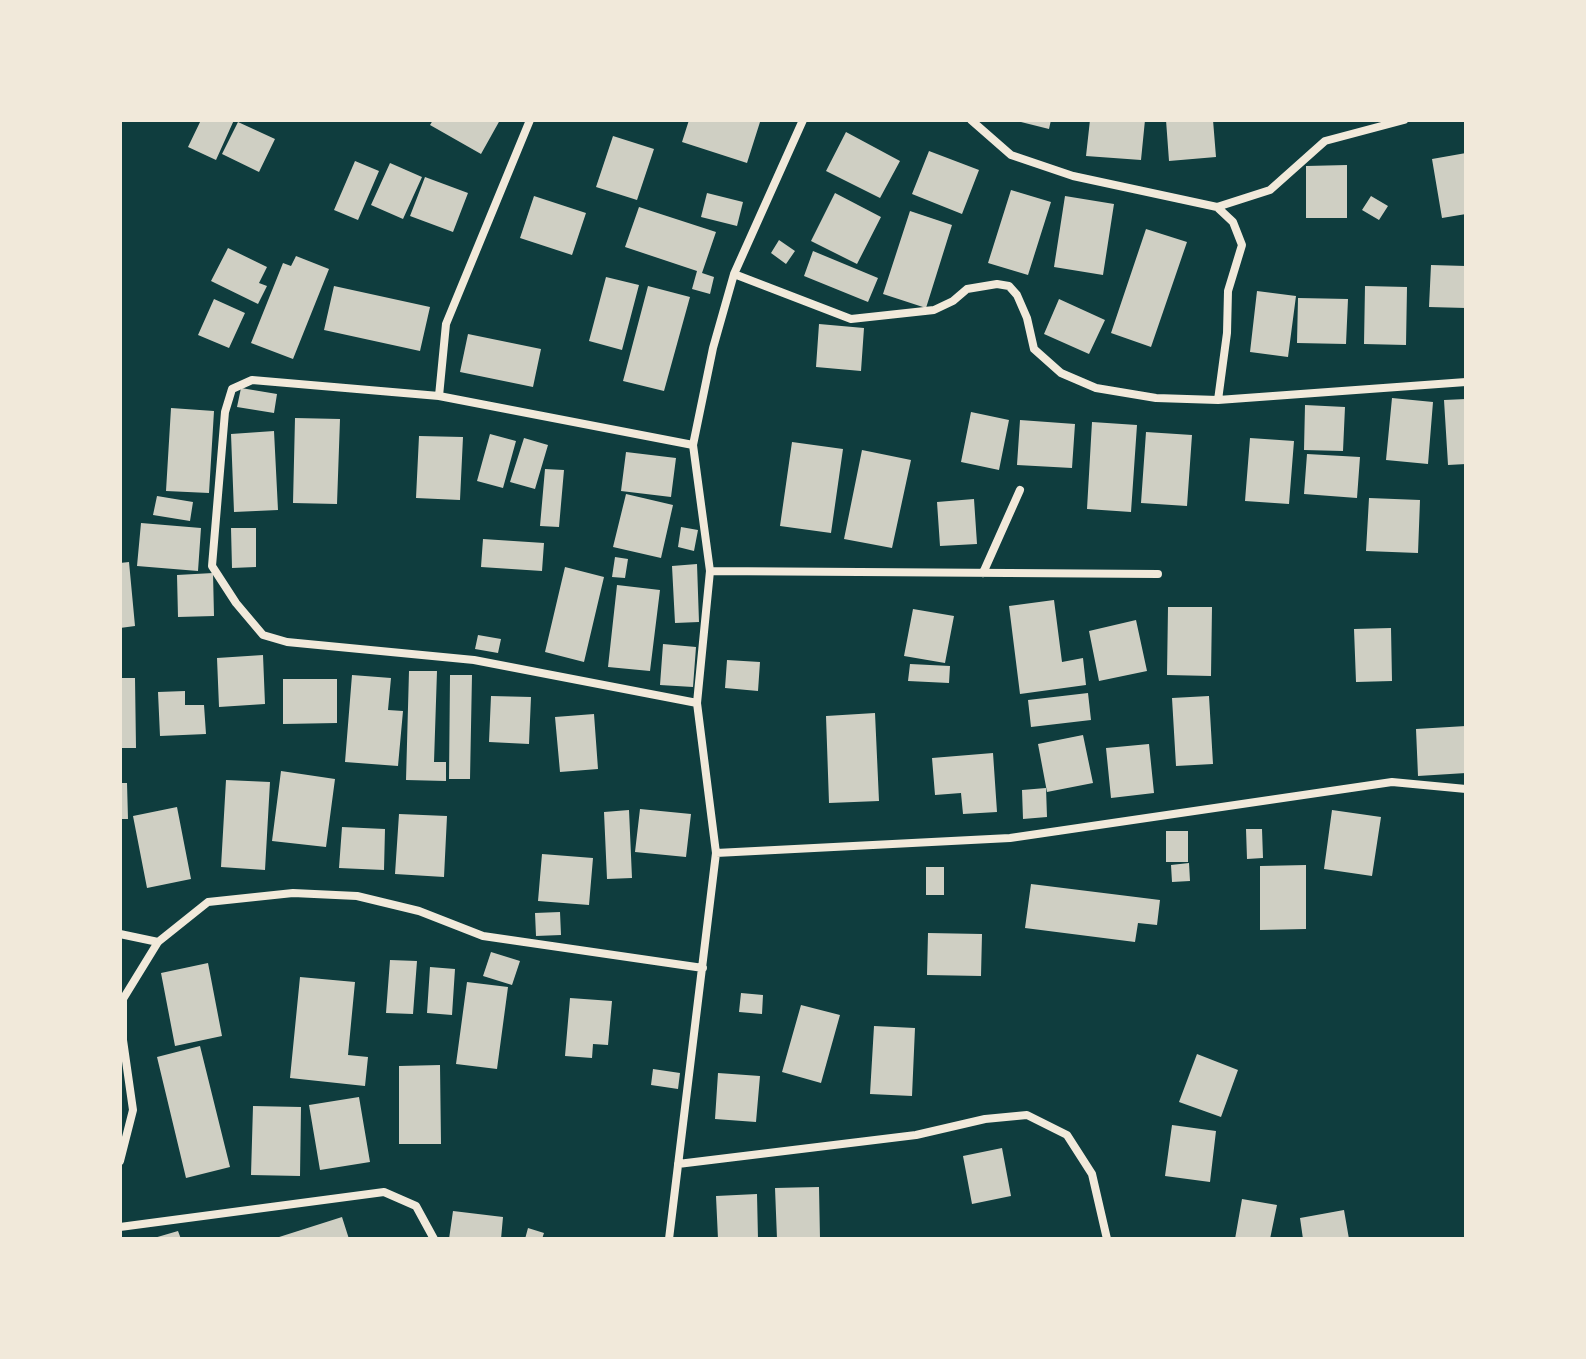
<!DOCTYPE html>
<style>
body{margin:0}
#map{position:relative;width:1586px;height:1359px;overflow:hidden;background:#0f3d3e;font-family:"PT Sans Narrow",sans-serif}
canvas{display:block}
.frame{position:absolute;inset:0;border:122px solid #f1e9da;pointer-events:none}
</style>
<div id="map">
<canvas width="1586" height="1359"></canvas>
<div class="frame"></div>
</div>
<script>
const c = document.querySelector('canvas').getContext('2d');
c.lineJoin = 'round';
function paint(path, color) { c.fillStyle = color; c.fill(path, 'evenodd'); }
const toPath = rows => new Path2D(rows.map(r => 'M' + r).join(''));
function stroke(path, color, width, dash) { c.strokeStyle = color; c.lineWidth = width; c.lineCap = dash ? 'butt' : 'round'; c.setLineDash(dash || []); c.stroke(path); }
const building = toPath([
 [201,120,234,120,216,160,188,147],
 [433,120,500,120,481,154,430,125],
 [689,120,760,122,747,163,682,142],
 [1013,120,1051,120,1049,129],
 [1090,120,1145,120,1141,160,1086,156],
 [1166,120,1213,120,1216,157,1169,161],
 [238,122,275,139,259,172,222,154],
 [846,132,900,161,880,198,826,171],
 [613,136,654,149,637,200,596,187],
 [929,151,979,170,962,214,912,194],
 [1466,153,1466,214,1442,218,1432,159],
 [355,161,379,171,358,220,334,210],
 [390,163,422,177,403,219,371,205],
 [1347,165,1347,218,1306,218,1306,166],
 [425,177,468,193,453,232,410,216],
 [1011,190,1051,202,1028,275,988,263],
 [707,193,743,202,737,226,701,217],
 [835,193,881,217,857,264,811,241],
 [534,196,586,213,572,255,520,238],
 [1065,196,1114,204,1103,275,1054,267],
 [1371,196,1388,206,1379,220,1362,210],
 [639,207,716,232,702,273,714,277,710,294,692,289,697,271,625,247],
 [910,211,952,225,926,308,883,294],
 [1146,229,1187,242,1151,347,1111,333],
 [779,240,795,251,786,264,771,253],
 [228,248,267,267,259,283,267,286,258,304,211,281],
 [813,251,878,278,868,302,804,276],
 [296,256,329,269,293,359,251,343,283,263,291,266],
 [1431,265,1466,266,1466,308,1429,307],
 [606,277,639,285,622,350,589,341],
 [334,286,430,307,420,351,324,330],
 [648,286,690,297,664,391,623,381],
 [1365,286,1407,287,1406,345,1364,344],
 [1257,291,1296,296,1288,357,1250,352],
 [1298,298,1348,299,1346,344,1297,343],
 [214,299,245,313,229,348,198,335],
 [1059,299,1105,320,1089,354,1044,334],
 [819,324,864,328,861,371,816,367],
 [468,334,541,349,533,387,460,372],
 [241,388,277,394,274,413,237,407],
 [1392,398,1433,402,1428,464,1386,460],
 [1466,399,1466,464,1448,465,1444,400],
 [1305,405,1345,407,1343,451,1304,450],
 [171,408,214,411,209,493,166,491],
 [971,412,1009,420,999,470,961,462],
 [295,418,340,419,337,504,293,503],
 [1020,420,1075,424,1072,468,1017,465],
 [1092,422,1137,425,1131,512,1087,509],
 [274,431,278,510,234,512,231,434],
 [1146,432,1192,435,1187,506,1141,503],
 [490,434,516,441,503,488,477,481],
 [419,436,463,437,460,500,416,498],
 [524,438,548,445,535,489,510,482],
 [1250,438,1294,441,1289,504,1245,501],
 [792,442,843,449,831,533,780,526],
 [862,450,911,460,892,548,844,539],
 [626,452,676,458,671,497,621,491],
 [1307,454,1360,457,1357,498,1304,494],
 [545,469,564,470,559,527,540,526],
 [626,494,673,505,661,558,613,547],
 [157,496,193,502,190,521,153,515],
 [1369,498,1420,500,1418,553,1366,551],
 [974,499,977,544,940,546,937,502],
 [141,523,201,528,198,571,137,566],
 [681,527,698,530,694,551,678,547],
 [231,528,256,528,256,567,232,568],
 [483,539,544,543,542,571,481,567],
 [615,557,628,559,625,578,612,577],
 [129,562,135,626,120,628,120,563],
 [697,564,699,622,675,623,672,566],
 [565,567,604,577,584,662,545,652],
 [213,573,214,616,178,617,177,575],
 [617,585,660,590,650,671,608,667],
 [1054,600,1062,662,1083,658,1086,685,1020,694,1009,606],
 [1168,607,1212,607,1211,676,1167,675],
 [913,609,954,616,945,663,904,656],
 [1136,620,1147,671,1099,681,1089,631],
 [1391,628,1392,681,1356,682,1354,629],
 [478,635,501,639,498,653,475,649],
 [663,644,696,647,693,687,660,685],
 [263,655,265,704,219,707,217,658],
 [727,660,760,662,758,691,725,688],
 [910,664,950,666,949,683,908,681],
 [409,671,437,671,434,762,446,762,446,781,406,780],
 [352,675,391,678,388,710,403,711,398,766,345,762],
 [450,675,472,675,470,779,449,779],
 [120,678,135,678,136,748,120,748],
 [283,679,337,679,337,723,283,724],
 [185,691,185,705,204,705,206,734,160,736,158,692],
 [1088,693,1091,720,1031,727,1028,700],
 [491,696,531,697,529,744,489,742],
 [1209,696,1213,764,1176,766,1172,698],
 [875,713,879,801,829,803,826,716],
 [594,714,598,769,560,772,555,717],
 [1466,726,1466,773,1418,776,1416,729],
 [1083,735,1093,783,1047,792,1038,744],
 [1149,744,1154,793,1111,798,1106,748],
 [993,753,997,812,963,814,961,793,935,795,932,758],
 [281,771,335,779,326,847,272,841],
 [226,780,270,782,265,870,221,867],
 [120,783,127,783,128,819,120,819],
 [1046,788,1047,817,1023,819,1022,790],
 [177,807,191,879,147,888,133,816],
 [640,809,691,814,686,857,635,852],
 [629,810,632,878,607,879,604,812],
 [1332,810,1381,817,1372,876,1324,869],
 [399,814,447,816,444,877,395,874],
 [342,827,385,829,384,870,339,868],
 [1246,829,1262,829,1263,858,1247,859],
 [1166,831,1188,831,1188,862,1166,862],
 [542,854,593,858,589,905,538,901],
 [1189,863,1190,881,1172,882,1171,865],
 [1306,865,1306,929,1260,930,1260,866],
 [926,867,944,867,944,895,926,895],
 [1031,884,1160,900,1157,925,1138,923,1135,942,1025,928],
 [560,912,561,935,536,936,535,913],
 [928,933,982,934,981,976,927,975],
 [491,952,520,961,512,985,483,976],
 [390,960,417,961,413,1014,386,1013],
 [208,963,222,1036,175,1046,161,973],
 [430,967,455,969,452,1015,427,1013],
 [300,977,355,982,348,1055,368,1057,365,1086,290,1078],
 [467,982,508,987,497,1069,456,1064],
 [741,993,763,995,762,1014,739,1012],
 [570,998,612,1001,608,1045,593,1044,592,1058,565,1056],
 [801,1005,840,1015,821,1083,782,1072],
 [874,1026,915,1028,912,1096,870,1094],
 [200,1046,230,1167,186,1178,157,1057],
 [1197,1054,1238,1070,1221,1117,1179,1102],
 [440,1065,441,1144,399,1144,399,1066],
 [653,1069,680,1073,678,1089,651,1085],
 [718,1073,760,1076,756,1122,715,1119],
 [359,1097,370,1162,320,1170,309,1105],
 [253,1106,301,1107,300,1176,251,1175],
 [1172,1125,1216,1131,1210,1182,1165,1176],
 [1002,1148,1011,1196,972,1204,963,1156],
 [819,1187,820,1239,777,1239,775,1188],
 [757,1194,758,1239,718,1239,716,1196],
 [1242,1199,1277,1205,1270,1239,1235,1239],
 [1344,1210,1349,1239,1303,1239,1300,1218],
 [453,1211,503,1217,501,1239,449,1239],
 [342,1217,349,1239,276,1239,276,1238],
 [528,1228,544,1233,542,1239,525,1239],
 [178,1231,181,1239,154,1239,154,1238]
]);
const minor = toPath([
 [971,120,1011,155,1073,176,1217,207,1233,222,1242,245,1228,291,1227,333,1218,400],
 [1217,207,1270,190,1325,141,1404,120],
 [734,274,851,319,934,310,953,301,967,289,997,284,1009,286,1017,295,1027,318,1034,349,1061,373,1096,388,1156,398,1218,400,1466,382],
 [439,396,446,324,530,120],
 [693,445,439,396,252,380,232,389,225,412,212,566,236,603,263,635,287,642,474,660,697,703],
 [710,571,1158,574],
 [983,573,1020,490],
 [716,853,1010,838,1392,782,1466,789],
 [120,934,158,942],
 [120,1161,133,1110,123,1040,123,999,158,942,208,902,293,893,357,896,419,911,483,936,703,968],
 [678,1164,916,1135,985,1119,1027,1115,1067,1135,1092,1174,1107,1239],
 [120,1227,384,1192,416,1206,434,1239],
 [669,1239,716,853,697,703,710,571,693,445,713,348,734,274,803,120]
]);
paint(building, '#cfcfc3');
stroke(minor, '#f1e9da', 8);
</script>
